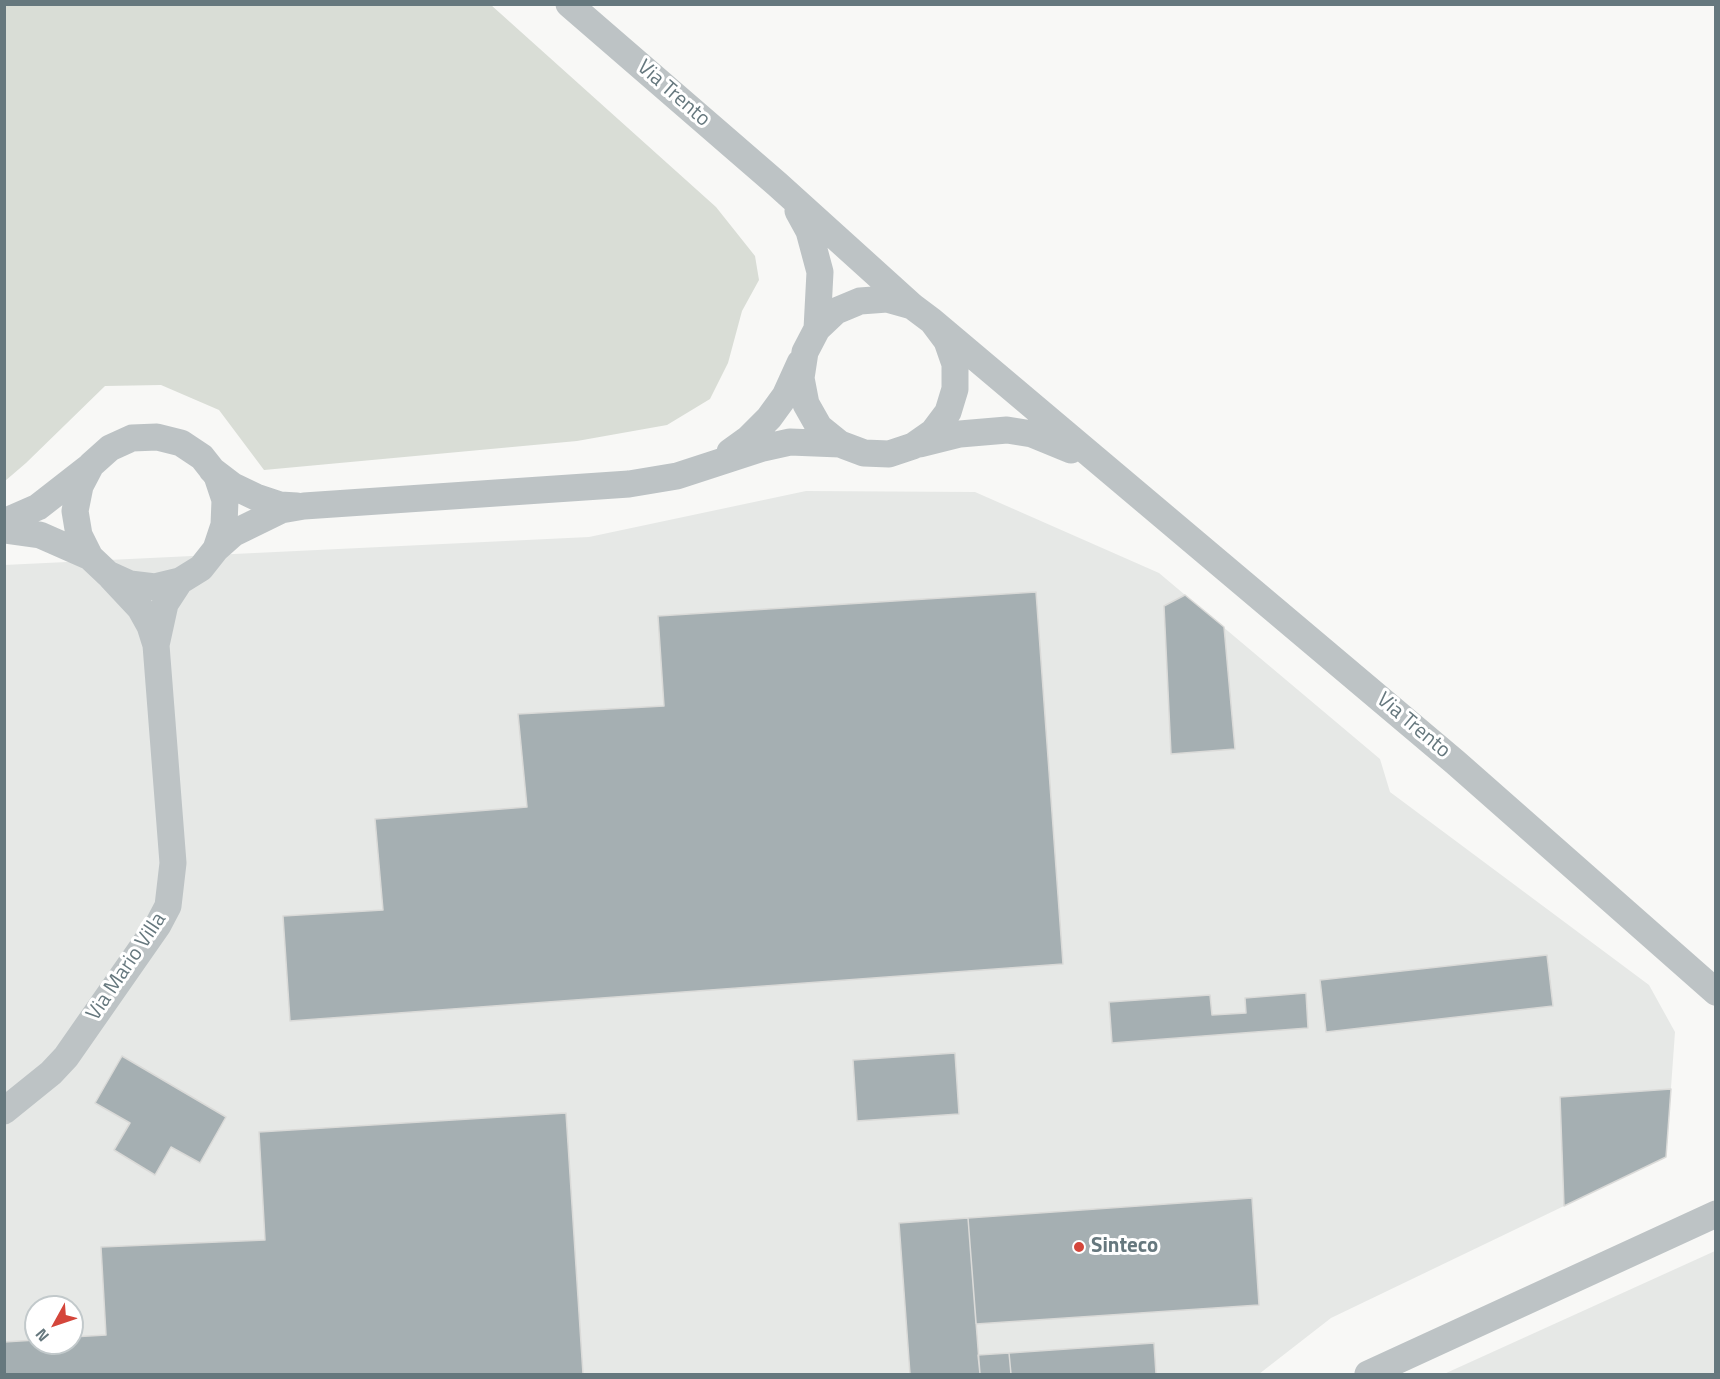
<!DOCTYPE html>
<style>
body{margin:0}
#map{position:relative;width:1720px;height:1379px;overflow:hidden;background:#f8f8f6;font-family:"Titillium Web",sans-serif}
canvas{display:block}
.frame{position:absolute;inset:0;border:6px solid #66787e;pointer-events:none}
.north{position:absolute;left:24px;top:1295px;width:60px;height:60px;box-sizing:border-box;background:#fff;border:2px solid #c2c9cb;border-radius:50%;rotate:230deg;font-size:16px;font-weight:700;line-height:24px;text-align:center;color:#66787e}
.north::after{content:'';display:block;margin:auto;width:21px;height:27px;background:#d4463b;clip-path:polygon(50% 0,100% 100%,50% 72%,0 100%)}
</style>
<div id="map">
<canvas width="1720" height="1379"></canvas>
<div class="frame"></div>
<div class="north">N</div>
</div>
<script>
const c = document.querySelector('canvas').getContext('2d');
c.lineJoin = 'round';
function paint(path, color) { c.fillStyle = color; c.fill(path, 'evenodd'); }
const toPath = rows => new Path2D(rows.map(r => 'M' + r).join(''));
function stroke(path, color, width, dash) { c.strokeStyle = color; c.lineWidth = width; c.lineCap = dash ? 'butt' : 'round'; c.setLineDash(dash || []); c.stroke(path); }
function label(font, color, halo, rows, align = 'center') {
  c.font = font + ' "Titillium Web",sans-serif'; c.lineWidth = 6; c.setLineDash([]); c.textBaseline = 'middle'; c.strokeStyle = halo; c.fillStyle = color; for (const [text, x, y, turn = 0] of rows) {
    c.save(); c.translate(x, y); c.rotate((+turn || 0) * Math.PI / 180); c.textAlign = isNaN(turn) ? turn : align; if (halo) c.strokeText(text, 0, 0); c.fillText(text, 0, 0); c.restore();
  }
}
const built = toPath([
 [806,491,975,492,1159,573,1380,759,1390,792,1649,985,1675,1032,1666,1157,1331,1318,1259,1374,5,1374,4,565,589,537],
 [36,1307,72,1307,72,1343,36,1343],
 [1715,1251,1715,1374,1444,1374]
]);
const green = toPath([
 [5,4,491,5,716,207,755,256,759,280,742,311,728,363,710,399,667,425,577,441,264,470,219,410,161,385,105,386,26,463,5,481]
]);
const building = toPath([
 [1036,592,1063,964,290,1021,283,916,383,910,375,819,527,807,518,714,664,706,658,616,1036,592],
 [1185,595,1224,627,1235,749,1171,754,1164,606,1185,595],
 [1547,955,1553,1006,1326,1032,1320,980,1547,955],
 [1306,993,1308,1028,1112,1043,1109,1002,1210,995,1212,1015,1246,1013,1245,998,1306,993],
 [955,1053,959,1114,857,1121,853,1060,955,1053],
 [122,1056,226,1117,200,1163,171,1147,155,1175,114,1150,130,1123,95,1103,122,1056],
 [1671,1089,1666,1157,1564,1206,1560,1097,1671,1089],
 [566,1113,583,1374,4,1374,4,1342,36,1340,36,1343,72,1343,72,1337,106,1335,101,1247,265,1240,259,1132,566,1113],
 [1252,1198,1259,1305,976,1324,968,1218,1252,1198],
 [968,1218,980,1374,910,1374,899,1223,968,1218],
 [1154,1343,1156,1374,1011,1374,1009,1353,1154,1343],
 [1009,1353,1011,1374,980,1374,978,1355,1009,1353]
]);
const minor = toPath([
 [569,4,777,184,912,306,932,321,947,341,955,364,955,389,948,412,933,432,913,446,889,454,864,453,840,444,819,427,806,404,801,378,805,352,817,329,836,311,860,301,887,299,912,306],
 [798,211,809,231,820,272,817,329],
 [932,321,1455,762,1716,992],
 [920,444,960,434,1007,430,1032,434,1071,450],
 [730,452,748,439,769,418,785,396,800,363],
 [212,470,233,486,256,497,280,505,297,506],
 [4,522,38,507,88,468],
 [4,530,40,535,90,557],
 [216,549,224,525,225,500,217,476,202,457,181,443,157,437,132,438,110,448,91,465,80,486,75,511,79,535,90,557,108,574,130,584,155,587,180,581,201,568,216,549,234,533,281,510,304,506,629,484,677,476,763,448,790,442,840,444],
 [111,577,140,608,150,626,156,645],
 [4,1111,51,1073,66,1057,158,925,168,906,173,863,156,645,165,604,180,581],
 [1368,1374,1716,1214]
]);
const markers = [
 [1079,1247,6,"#d4463b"]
];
const streetNames = [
 ["Via Trento",673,94,41],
 ["Via Trento",1413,726,40],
 ["Via Mario Villa",127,967,-56]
];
const poiNames = [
 ["Sinteco",1091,1247]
];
paint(built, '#e6e8e6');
paint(green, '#d9ddd6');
paint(building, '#a5afb2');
stroke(building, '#dadad8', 1.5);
stroke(minor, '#bdc3c5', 27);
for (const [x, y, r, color] of markers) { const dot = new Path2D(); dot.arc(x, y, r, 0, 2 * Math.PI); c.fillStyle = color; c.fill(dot); stroke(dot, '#fff', 2); }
label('21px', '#66787e', '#fff', streetNames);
label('bold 21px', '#66787e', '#fff', poiNames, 'left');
</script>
